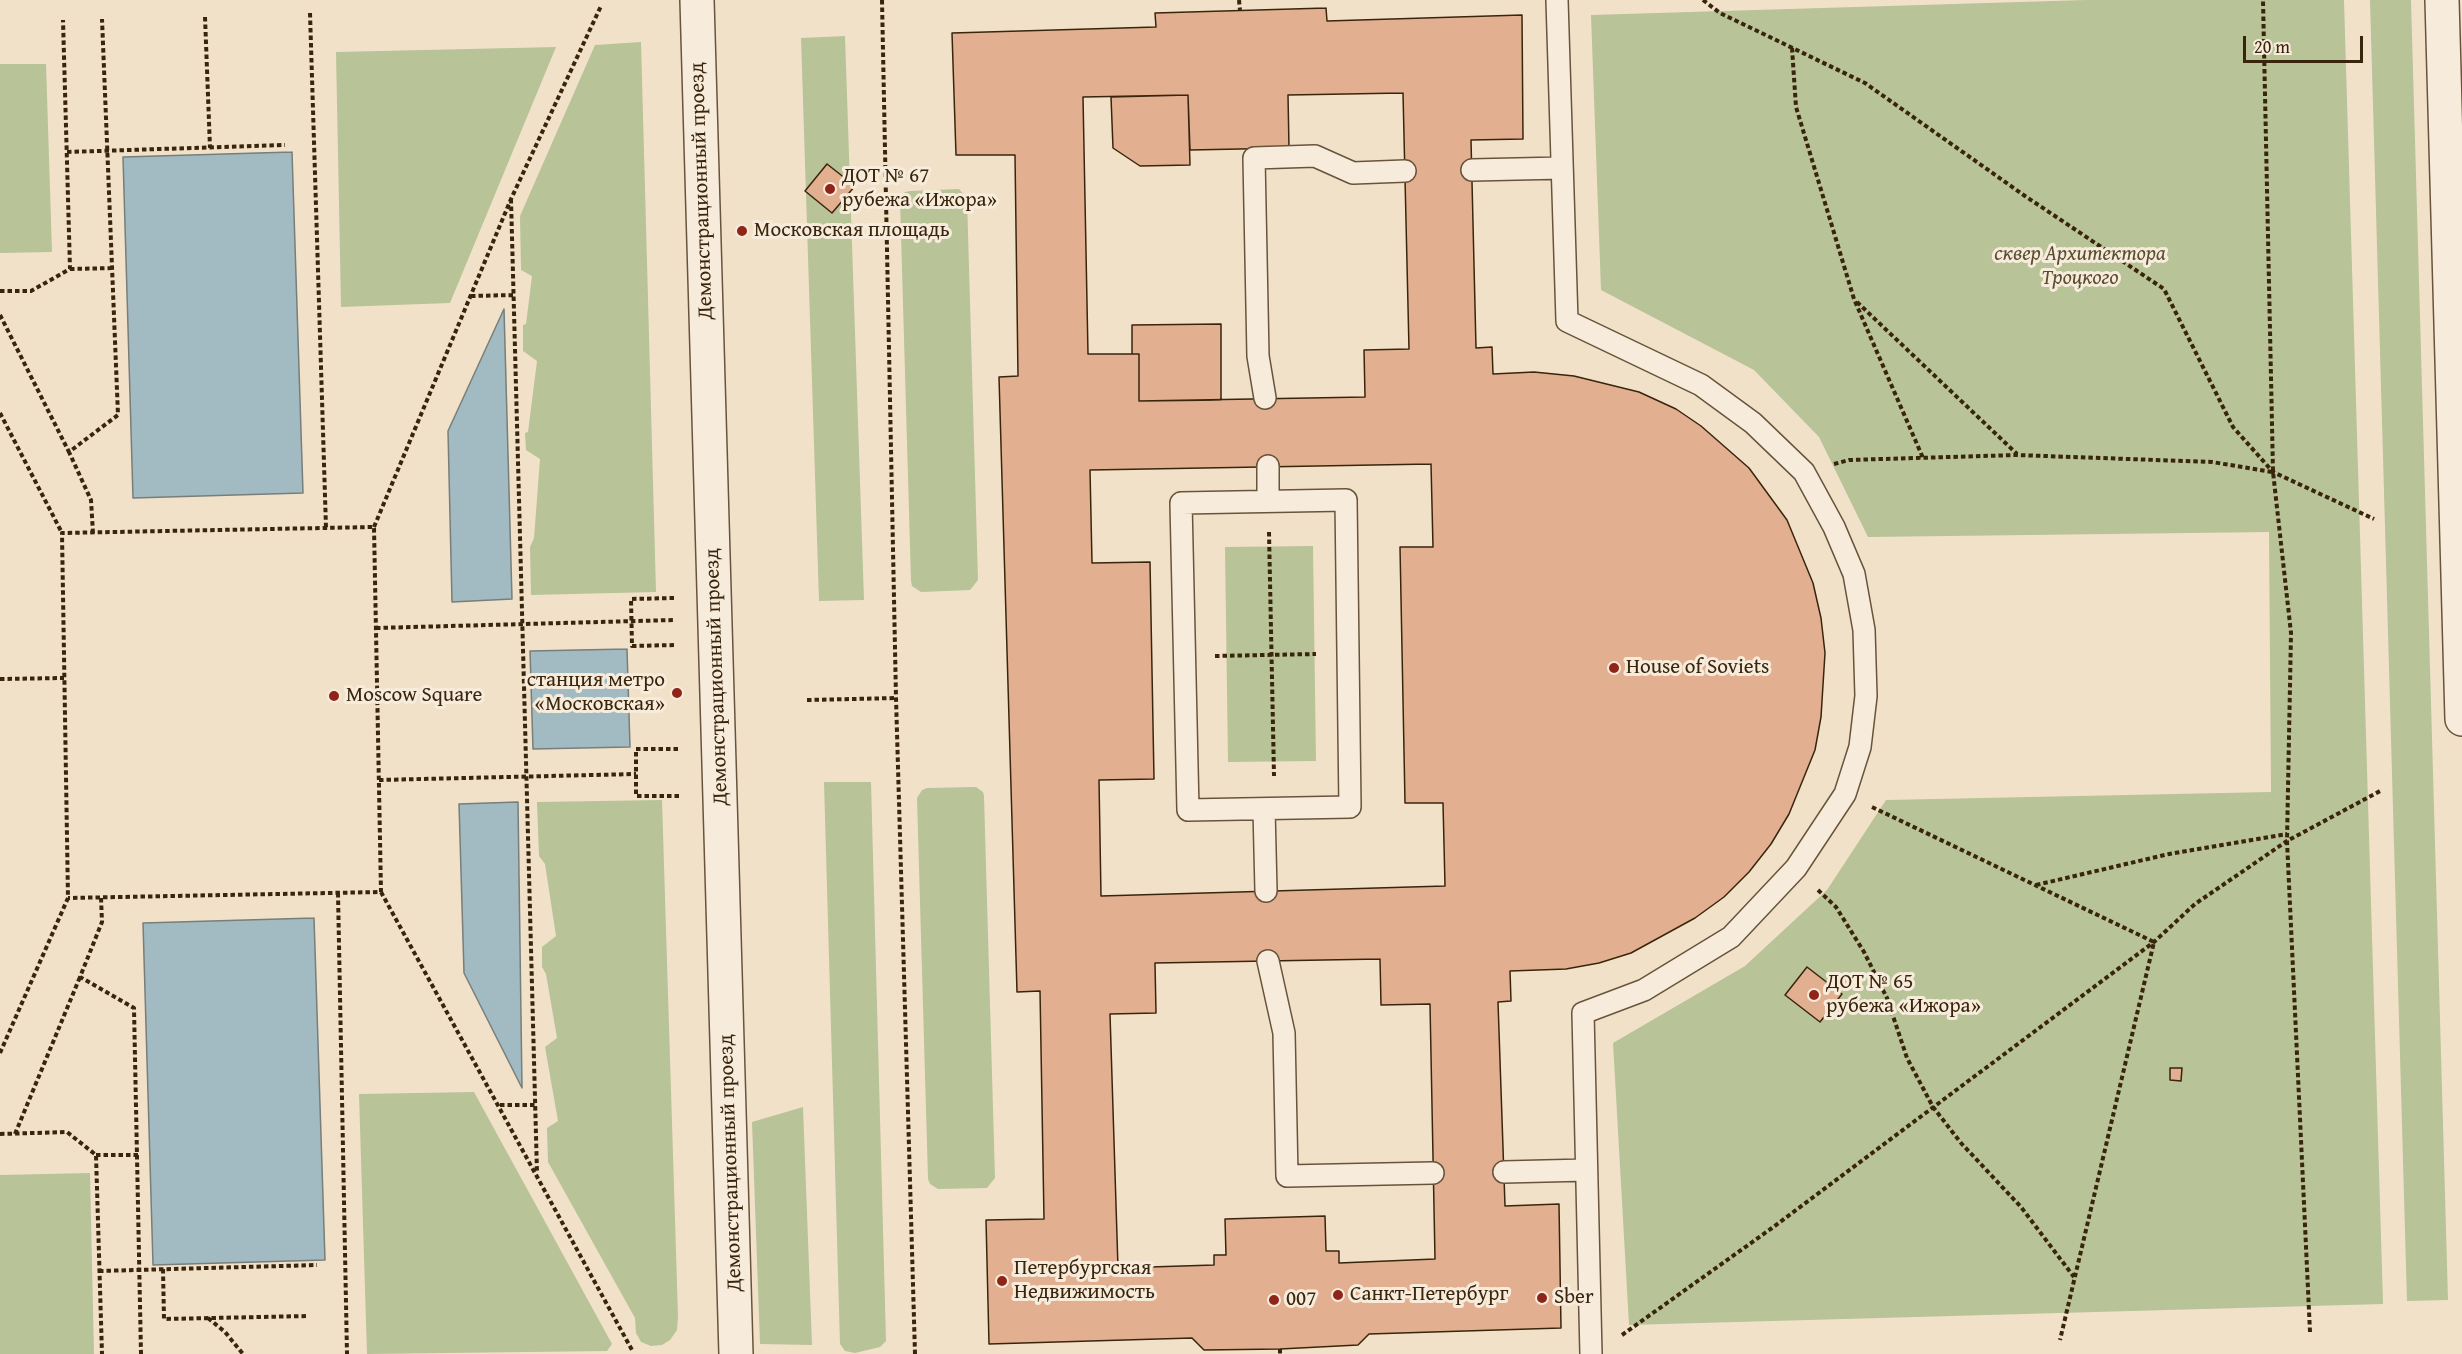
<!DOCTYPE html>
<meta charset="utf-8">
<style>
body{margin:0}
#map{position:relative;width:2462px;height:1354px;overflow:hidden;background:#f2e1c9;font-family:"Gentium Book Plus",serif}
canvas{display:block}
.scale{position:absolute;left:2243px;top:36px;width:120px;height:27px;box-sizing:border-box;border:3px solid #39250c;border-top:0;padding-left:8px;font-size:18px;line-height:21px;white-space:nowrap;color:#39250c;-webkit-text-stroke:4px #f7ecdc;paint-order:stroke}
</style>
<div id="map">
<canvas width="2462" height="1354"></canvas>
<div class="scale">20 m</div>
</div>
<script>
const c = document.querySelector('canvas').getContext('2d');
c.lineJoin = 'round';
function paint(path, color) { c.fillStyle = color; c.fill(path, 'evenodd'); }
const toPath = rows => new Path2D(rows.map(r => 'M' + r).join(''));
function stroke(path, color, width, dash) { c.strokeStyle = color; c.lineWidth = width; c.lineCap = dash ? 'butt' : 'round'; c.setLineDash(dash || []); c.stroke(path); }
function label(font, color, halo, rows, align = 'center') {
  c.font = font + ' "Gentium Book Plus",serif'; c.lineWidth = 6; c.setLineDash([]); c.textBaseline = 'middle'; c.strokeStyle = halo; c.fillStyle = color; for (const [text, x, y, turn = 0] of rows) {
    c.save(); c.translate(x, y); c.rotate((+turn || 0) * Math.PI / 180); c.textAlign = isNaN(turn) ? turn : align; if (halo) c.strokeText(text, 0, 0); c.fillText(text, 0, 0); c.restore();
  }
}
const green = toPath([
 [2086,0,2344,0,2383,1304,1629,1325,1613,1043,1745,966,1827,890,1886,800,2271,792,2269,532,1868,537,1819,437,1754,370,1601,290,1591,15],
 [2370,0,2411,0,2448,1300,2407,1301],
 [845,36,864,600,819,601,801,38],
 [641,42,656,592,531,595,530,547,534,538,540,459,526,450,525,433,528,432,537,361,523,351,523,325,526,324,532,276,521,270,520,216,595,45],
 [556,47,450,303,341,307,336,52],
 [0,64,46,64,52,252,0,253],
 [959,189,967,198,978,580,970,590,921,592,912,586,911,581,900,200,905,192,910,191],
 [1313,546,1316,761,1228,762,1225,547],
 [824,782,871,782,886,1341,880,1347,855,1353,845,1351,840,1344],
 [976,787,983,792,984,796,995,1178,987,1188,938,1189,930,1184,928,1179,917,798,922,790,927,788],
 [662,800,678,1316,677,1330,670,1340,662,1345,651,1346,641,1342,636,1333,635,1318,548,1162,547,1128,558,1121,545,1047,557,1038,546,974,542,967,542,947,556,936,545,864,539,856,537,802],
 [474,1092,612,1344,607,1351,367,1354,359,1094],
 [803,1107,812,1345,760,1344,752,1122],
 [90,1173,94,1354,0,1354,0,1175]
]);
const water = toPath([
 [292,152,303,493,133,498,123,157,292,152],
 [504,309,512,599,452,602,448,431,504,309],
 [627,649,630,747,533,749,530,651,627,649],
 [518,802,522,1088,464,973,459,804,518,802],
 [314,918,325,1260,153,1265,143,923,314,918]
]);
const building = toPath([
 [1326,8,1327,21,1522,15,1523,139,1471,140,1476,348,1492,347,1493,374,1534,372,1574,376,1639,392,1676,409,1701,426,1749,468,1787,520,1813,583,1821,618,1825,653,1821,717,1815,750,1789,814,1771,844,1749,872,1724,897,1695,918,1631,953,1599,963,1566,969,1510,971,1511,1001,1498,1002,1505,1206,1559,1204,1561,1328,1369,1334,1358,1345,1280,1349,1204,1350,1192,1338,989,1344,986,1220,1044,1219,1040,991,1017,992,999,377,1018,376,1015,155,956,155,952,33,1156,27,1155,13,1326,8],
 [1403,93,1409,349,1364,350,1365,397,1139,401,1139,354,1088,354,1083,97,1188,95,1190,150,1289,148,1288,95,1403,93],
 [1431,464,1433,547,1400,547,1405,803,1443,803,1445,886,1101,896,1099,780,1154,779,1150,562,1092,563,1090,470,1431,464],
 [1380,959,1381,1005,1430,1004,1435,1259,1339,1263,1339,1251,1326,1251,1325,1216,1225,1219,1226,1255,1214,1255,1214,1265,1118,1268,1110,1014,1156,1013,1155,963,1380,959],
 [1188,95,1190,165,1140,166,1113,148,1111,97,1188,95],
 [827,164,855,186,832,213,805,191,827,164],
 [1221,324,1221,400,1139,401,1139,354,1132,354,1132,325,1221,324],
 [1807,967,1842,994,1820,1022,1785,995,1807,967],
 [2170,1068,2182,1068,2181,1081,2170,1080,2170,1068]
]);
const path = toPath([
 [882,0,896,698,915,1354],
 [1239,0,1240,10],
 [1703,0,1720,13,1865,83,2025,196,2164,289,2233,427,2273,472,2374,519],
 [310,13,326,528],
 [205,17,210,148],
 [1792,48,1796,107,1854,299,1923,458],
 [67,152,285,145],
 [511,199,537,1173],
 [70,269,114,268],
 [0,291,31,291,70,269,63,20],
 [471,296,514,295],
 [1857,302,2017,454],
 [0,315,69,452],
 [0,413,62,533],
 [1834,464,1849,460,2017,455,2212,462,2272,472],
 [374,527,511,199,601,6],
 [1269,532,1274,776],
 [93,533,91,500,69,452,118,415,102,19],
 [674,598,631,599,632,646,675,645],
 [376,628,674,620],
 [1215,656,1316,654],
 [0,679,64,678],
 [807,700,896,698],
 [678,749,636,749,636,796,679,796],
 [379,780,636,774],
 [1872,807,2154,942,2060,1340],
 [2036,885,2169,854,2287,834],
 [1818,890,1836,907,1864,952,1887,998,1907,1058,1933,1107,1961,1143,2021,1207,2074,1277],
 [381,892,632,1350],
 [338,893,347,1354],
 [101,898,102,922,80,977,134,1008,141,1354],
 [0,1053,68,898,62,533,374,527,381,892,68,898],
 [500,1105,535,1105],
 [0,1134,67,1132,96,1155,102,1354],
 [15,1134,80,977],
 [96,1155,138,1155],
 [163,1269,164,1319,308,1316],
 [99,1271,317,1265],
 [208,1318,225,1332,243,1354],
 [2310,1332,2287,841,2382,790],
 [1622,1335,1772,1228,2154,942,2195,904,2287,841,2291,633,2273,472,2263,0],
 [1280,1349,1280,1354]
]);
const service = toPath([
 [1557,0,1567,321,1701,385,1753,423,1804,472,1834,527,1854,574,1864,630,1866,696,1860,747,1845,794,1796,868,1731,937,1644,990,1583,1013,1591,1354],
 [1472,170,1562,168],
 [1265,398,1258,356,1254,158,1315,156,1353,173,1405,171],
 [1268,466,1268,501],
 [1346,500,1350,807,1188,810,1181,503,1346,500],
 [1264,809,1266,891],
 [1268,961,1284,1033,1287,1176,1433,1173],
 [1504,1172,1586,1170]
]);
const tertiary = toPath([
 [697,0,736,1354],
 [2442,0,2462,719]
]);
const markers = [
 [830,189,6,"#8f2418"],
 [742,231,6,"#8f2418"],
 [1614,668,6,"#8f2418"],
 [677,693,6,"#8f2418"],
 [334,696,6,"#8f2418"],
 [1814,995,6,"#8f2418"],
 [1002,1281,6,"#8f2418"],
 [1338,1295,6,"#8f2418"],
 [1542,1298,6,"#8f2418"],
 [1274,1300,6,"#8f2418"]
];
const poiNames = [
 ["ДОТ № 67",842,177],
 ["рубежа «Ижора»",842,201],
 ["Московская площадь",754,231],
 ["House of Soviets",1626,668],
 ["станция метро",665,681,"right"],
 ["«Московская»",665,705,"right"],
 ["Moscow Square",346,696],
 ["ДОТ № 65",1826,983],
 ["рубежа «Ижора»",1826,1007],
 ["Петербургская",1014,1269],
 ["Недвижимость",1014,1293],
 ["Санкт-Петербург",1350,1295],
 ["Sber",1554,1298],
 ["007",1286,1300]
];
const streetNames = [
 ["Демонстрационный проезд",702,191,-92],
 ["Демонстрационный проезд",717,677,-92],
 ["Демонстрационный проезд",731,1163,-92]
];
const parkNames = [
 ["сквер Архитектора",2080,255],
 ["Троцкого",2080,279]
];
paint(green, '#b8c398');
paint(water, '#a2bac2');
stroke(water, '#787e79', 1.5);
paint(building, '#e3af91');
stroke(building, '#39250c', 1.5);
stroke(service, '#67543b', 24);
stroke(tertiary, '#67543b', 36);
stroke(path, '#39250c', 4, [4.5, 3]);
stroke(service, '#f7ecdc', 21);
stroke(tertiary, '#f7ecdc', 33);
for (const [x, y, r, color] of markers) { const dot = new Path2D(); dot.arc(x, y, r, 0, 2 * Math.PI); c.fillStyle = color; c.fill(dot); stroke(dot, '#f7ecdc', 2); }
label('21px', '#39250c', '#f7ecdc', poiNames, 'left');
label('21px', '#39250c', '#f7ecdc', streetNames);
label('italic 21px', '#594c2f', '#f7ecdc', parkNames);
</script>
